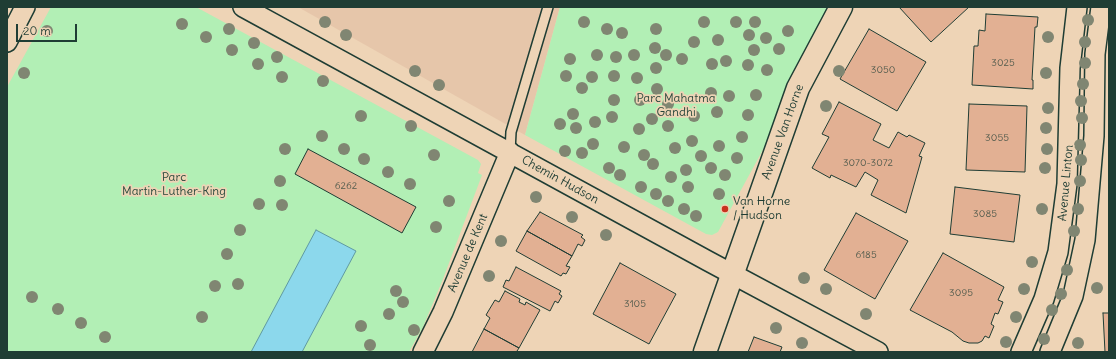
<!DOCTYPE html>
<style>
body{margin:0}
#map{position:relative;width:1116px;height:359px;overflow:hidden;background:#eed4b6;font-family:Delius,sans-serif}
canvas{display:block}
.frame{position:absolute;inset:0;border:8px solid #1f3d34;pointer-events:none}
.scale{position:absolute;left:16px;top:24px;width:61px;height:18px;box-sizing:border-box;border:2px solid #1f3d34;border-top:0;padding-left:5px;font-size:12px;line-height:14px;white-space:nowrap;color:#1f3d34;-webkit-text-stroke:3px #eed4b6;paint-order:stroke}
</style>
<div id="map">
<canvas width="1116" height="359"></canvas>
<div class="frame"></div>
<div class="scale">20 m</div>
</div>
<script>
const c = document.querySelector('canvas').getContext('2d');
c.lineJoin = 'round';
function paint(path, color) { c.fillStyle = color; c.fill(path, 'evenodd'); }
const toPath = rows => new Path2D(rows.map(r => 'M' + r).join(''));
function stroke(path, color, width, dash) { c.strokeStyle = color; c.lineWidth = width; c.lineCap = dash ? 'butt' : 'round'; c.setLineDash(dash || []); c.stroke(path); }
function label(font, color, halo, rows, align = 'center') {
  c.font = font + ' Delius,sans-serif'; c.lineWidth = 3.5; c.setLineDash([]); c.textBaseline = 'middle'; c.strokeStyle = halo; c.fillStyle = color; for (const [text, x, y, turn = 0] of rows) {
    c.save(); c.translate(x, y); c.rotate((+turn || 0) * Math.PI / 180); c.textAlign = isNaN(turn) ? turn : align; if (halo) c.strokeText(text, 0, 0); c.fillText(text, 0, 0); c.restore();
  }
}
const built = toPath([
 [298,7,560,7,525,135]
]);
const green = toPath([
 [51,7,196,7,478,160,481,164,478,173,482,175,443,279,423,327,409,352,7,352,7,87],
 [560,7,841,7,718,232,712,235,706,234,525,135]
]);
const water = toPath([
 [316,230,356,251,302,352,251,352,316,230]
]);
const building = toPath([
 [899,7,969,7,931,42,899,7],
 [986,14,1038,17,1037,27,1035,27,1032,80,1033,80,1033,89,972,85,974,46,978,46,979,30,985,31,986,14],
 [869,29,926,62,897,111,840,79,869,29],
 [839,102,881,124,873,140,889,148,898,132,907,137,909,135,925,143,919,156,922,157,906,213,871,195,878,180,865,172,856,187,831,175,830,178,812,168,829,137,822,134,839,102],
 [969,104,1027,106,1025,172,966,170,969,104],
 [308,149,416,207,402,233,295,174,308,149],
 [955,187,1020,195,1014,242,950,234,955,187],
 [540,212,583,235,581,237,585,240,582,246,578,244,572,256,527,231,540,212],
 [856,213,908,241,875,299,824,270,856,213],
 [527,231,572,256,566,266,570,267,566,274,563,273,561,276,516,251,527,231],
 [943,253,1004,287,998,300,1003,302,998,314,995,313,991,324,994,326,989,338,985,336,982,341,978,343,969,343,963,341,952,332,910,310,943,253],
 [620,263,676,294,649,344,593,314,620,263],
 [516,267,561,291,559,294,562,296,558,303,555,301,550,311,503,287,506,280,509,281,516,267],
 [505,291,520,299,519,302,525,305,526,302,540,310,519,348,484,329,490,318,486,315,495,300,499,302,505,291],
 [1103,313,1109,313,1109,352,1105,352,1103,313],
 [484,329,519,348,517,351,519,352,472,352,484,329],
 [754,337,782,347,780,352,748,352,754,337]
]);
const lane = toPath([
 [510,152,511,132,548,7]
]);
const street = toPath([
 [243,7,708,261,878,352],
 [7,42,25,7],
 [423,352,443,312,510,152],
 [1021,352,1044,299,1058,252,1067,184,1070,68,1077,7],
 [1050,352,1073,296,1085,240,1094,136,1095,54,1101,7]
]);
const secondary = toPath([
 [705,352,798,88,841,7]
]);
const trees = [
 [1088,20],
 [325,22],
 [584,22],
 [704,22],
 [736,22],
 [755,22],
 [182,24],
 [229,29],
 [607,29],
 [656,29],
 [47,31],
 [788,31],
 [622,33],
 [346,35],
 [749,35],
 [206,37],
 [1048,37],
 [766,38],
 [718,40],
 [694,42],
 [1085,42],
 [254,43],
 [655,48],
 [779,49],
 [232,50],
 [754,50],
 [597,55],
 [634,55],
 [666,55],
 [277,57],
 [616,57],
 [570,59],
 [682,59],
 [726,61],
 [1085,63],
 [258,64],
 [712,64],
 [748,65],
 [656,68],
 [767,70],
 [415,71],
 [839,71],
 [24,73],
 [1046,73],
 [566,76],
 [614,76],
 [282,77],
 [592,77],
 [637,78],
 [323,81],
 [1083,84],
 [439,85],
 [582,88],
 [657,89],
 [711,93],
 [756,95],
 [729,96],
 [614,100],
 [640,100],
 [1081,101],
 [668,104],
 [826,106],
 [1048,108],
 [717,112],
 [573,114],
 [748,115],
 [361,116],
 [694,116],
 [612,117],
 [1082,118],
 [652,119],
 [595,122],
 [560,124],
 [411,126],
 [668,126],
 [576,128],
 [1046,128],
 [639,129],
 [322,136],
 [742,137],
 [692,141],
 [593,144],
 [1080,145],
 [719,146],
 [624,147],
 [675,148],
 [285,149],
 [344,149],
 [1047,149],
 [565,151],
 [582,153],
 [434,155],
 [644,155],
 [701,156],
 [737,158],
 [364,159],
 [1081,160],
 [653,164],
 [609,168],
 [711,168],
 [1045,168],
 [686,170],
 [388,172],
 [620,175],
 [725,175],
 [671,177],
 [280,181],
 [1080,181],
 [410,184],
 [641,187],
 [688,187],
 [656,194],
 [719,194],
 [536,197],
 [449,201],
 [668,201],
 [259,204],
 [282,205],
 [684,209],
 [1042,209],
 [1078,209],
 [696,216],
 [572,217],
 [436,227],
 [240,230],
 [1074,231],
 [606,235],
 [501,241],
 [227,254],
 [1032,262],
 [1067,270],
 [489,276],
 [804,278],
 [238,284],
 [215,286],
 [1097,288],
 [826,289],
 [1024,289],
 [396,291],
 [1061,294],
 [32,297],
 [403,302],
 [58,309],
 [1052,310],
 [389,314],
 [866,314],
 [202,317],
 [1016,317],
 [81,323],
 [361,326],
 [776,328],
 [414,330],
 [105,337],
 [1044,339],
 [1006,342],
 [802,343],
 [1078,343],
 [370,345]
];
const markers = [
 [725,209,4,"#c8321e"]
];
const numberNames = [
 ["3025",1003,63],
 ["3050",883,70],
 ["3055",997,138],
 ["3070-3072",868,163],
 ["6262",346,186],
 ["3085",985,214],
 ["6185",866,255],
 ["3095",961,293],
 ["3105",635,304]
];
const parkNames = [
 ["Parc Mahatma",676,99],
 ["Gandhi",676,113],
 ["Parc",174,178],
 ["Martin-Luther-King",174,192]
];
const streetNames = [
 ["Avenue Van Horne",783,132,-70],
 ["Chemin Hudson",560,180,29],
 ["Avenue Linton",1066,183,-85],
 ["Avenue de Kent",468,253,-67]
];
const poiNames = [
 ["Van Horne",733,202],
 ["/ Hudson",733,216]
];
paint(built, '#e6c6aa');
paint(green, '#b2efb5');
paint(water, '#8cd8ec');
stroke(water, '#609aa2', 1);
paint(building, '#e2b093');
stroke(building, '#1f3d34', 1);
stroke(lane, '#1f3d34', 12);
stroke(street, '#1f3d34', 22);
stroke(secondary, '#1f3d34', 25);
stroke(lane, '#eed4b6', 9);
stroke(street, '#eed4b6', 19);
stroke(secondary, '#eed4b6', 22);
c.fillStyle = '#808672';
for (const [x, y] of trees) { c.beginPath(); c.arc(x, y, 6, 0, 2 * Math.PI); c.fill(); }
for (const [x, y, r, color] of markers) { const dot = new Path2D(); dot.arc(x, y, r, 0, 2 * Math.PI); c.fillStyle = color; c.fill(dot); stroke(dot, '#eed4b6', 1.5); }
label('10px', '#505a4c', null, numberNames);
label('12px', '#26463a', '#eed4b6', parkNames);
label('12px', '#1f3d34', '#eed4b6', streetNames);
label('12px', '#1f3d34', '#eed4b6', poiNames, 'left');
</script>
